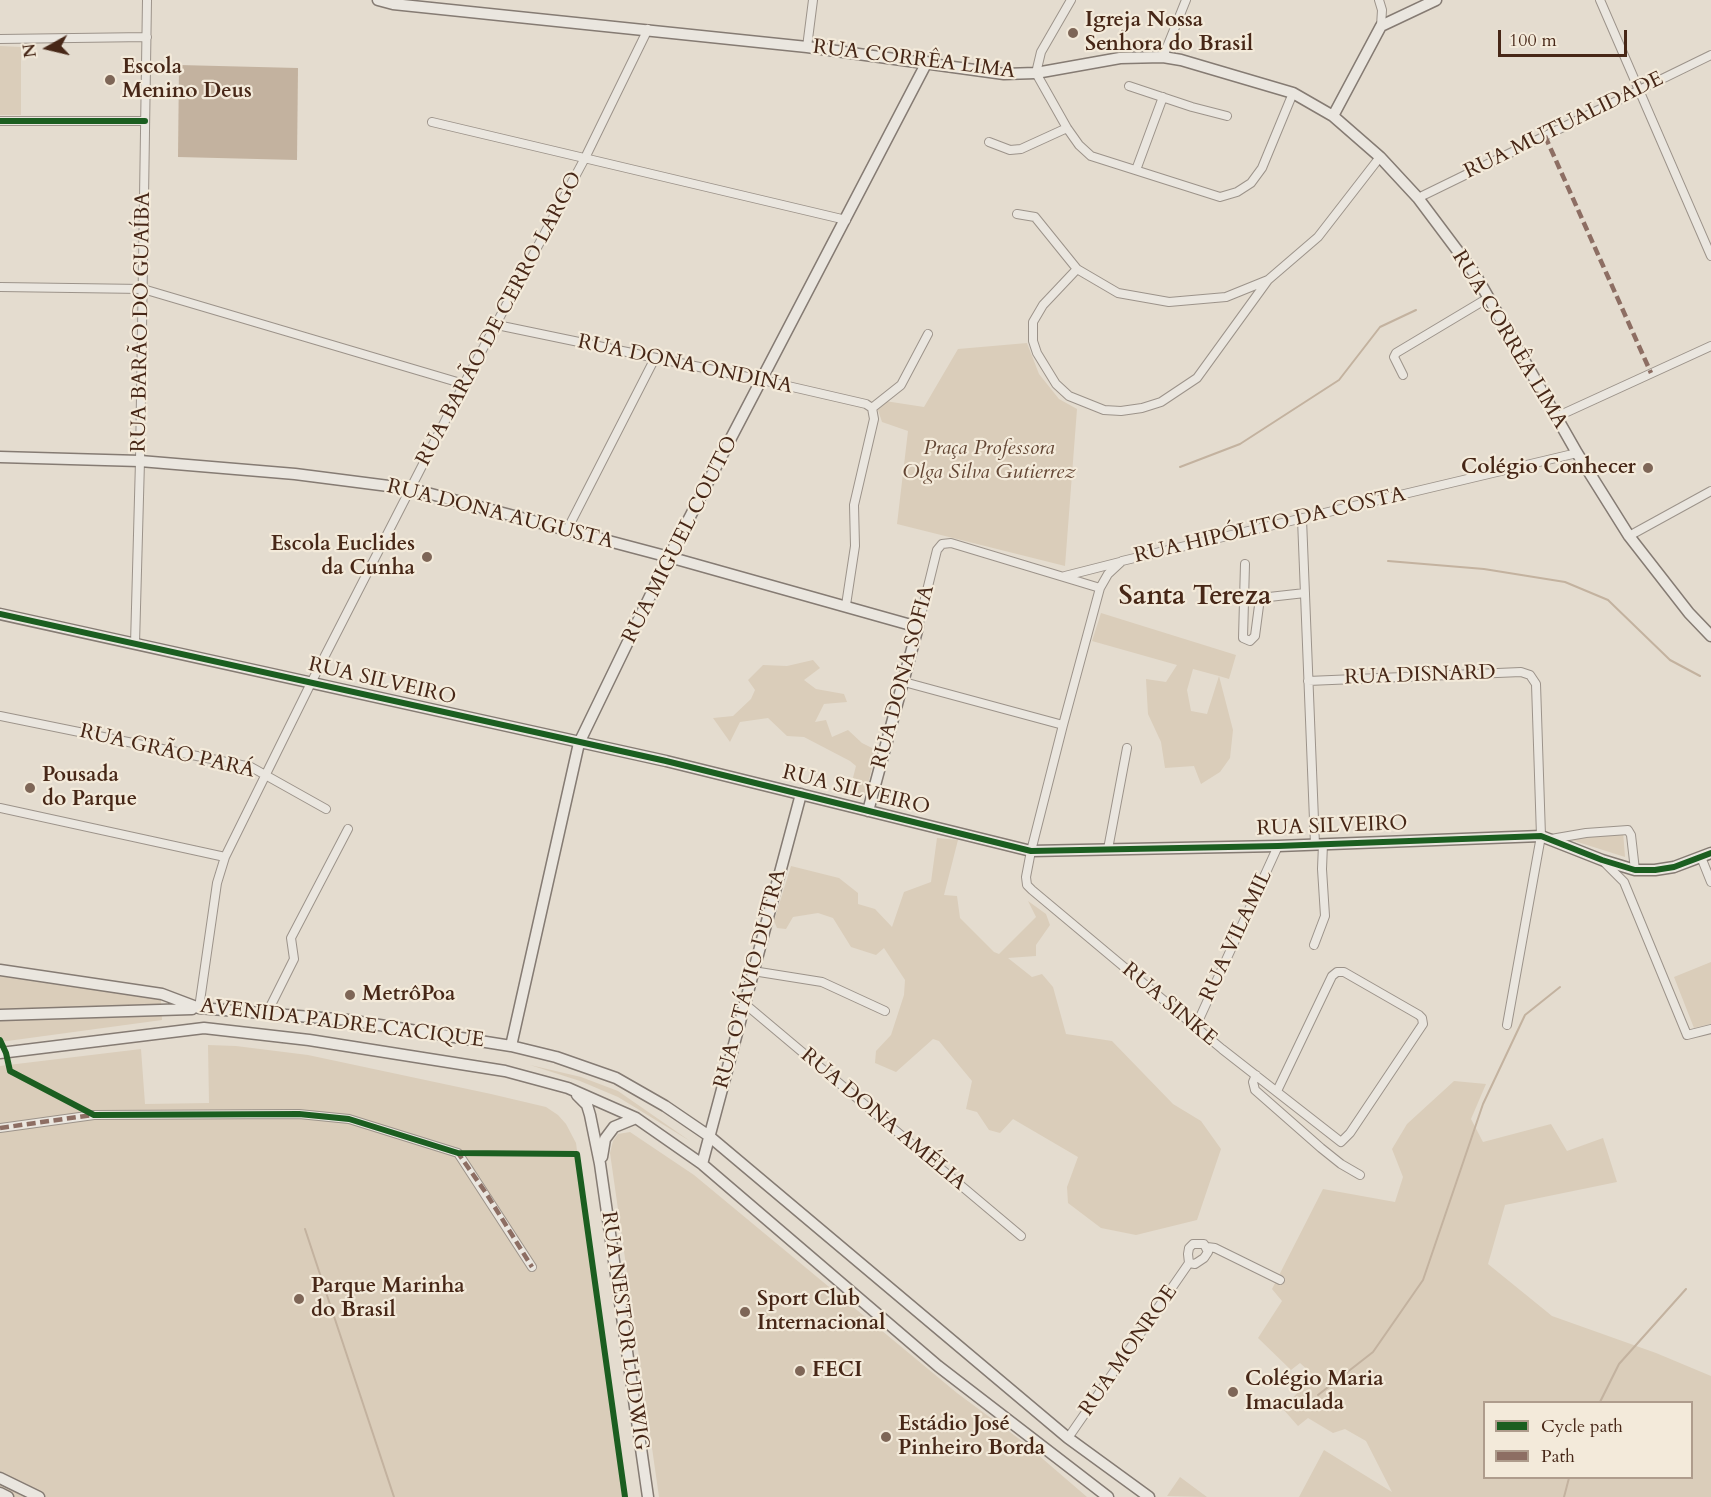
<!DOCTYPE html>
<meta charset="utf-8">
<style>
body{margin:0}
#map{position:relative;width:1711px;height:1497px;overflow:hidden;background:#e4dccf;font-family:Cardo,serif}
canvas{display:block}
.legend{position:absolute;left:1483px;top:1401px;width:210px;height:78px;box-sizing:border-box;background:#f3eada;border:2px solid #ae9c8c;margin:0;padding:8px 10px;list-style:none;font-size:18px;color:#472717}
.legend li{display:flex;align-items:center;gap:12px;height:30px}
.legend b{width:30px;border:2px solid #ae9c8c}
.north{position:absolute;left:18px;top:18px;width:60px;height:60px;-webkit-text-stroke:4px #f3eada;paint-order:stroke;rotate:262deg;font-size:16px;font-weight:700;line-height:24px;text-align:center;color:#472717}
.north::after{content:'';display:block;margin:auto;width:21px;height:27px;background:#472717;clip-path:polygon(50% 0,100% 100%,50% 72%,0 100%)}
.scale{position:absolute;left:1498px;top:30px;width:129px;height:27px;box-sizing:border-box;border:3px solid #472717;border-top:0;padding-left:8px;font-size:18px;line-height:21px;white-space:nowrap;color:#472717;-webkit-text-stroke:4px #f3eada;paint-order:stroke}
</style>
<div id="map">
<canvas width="1711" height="1497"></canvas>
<ul class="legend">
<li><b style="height:8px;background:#1b5e20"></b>Cycle path</li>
<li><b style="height:8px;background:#8d6e63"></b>Path</li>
</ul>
<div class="north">N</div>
<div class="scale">100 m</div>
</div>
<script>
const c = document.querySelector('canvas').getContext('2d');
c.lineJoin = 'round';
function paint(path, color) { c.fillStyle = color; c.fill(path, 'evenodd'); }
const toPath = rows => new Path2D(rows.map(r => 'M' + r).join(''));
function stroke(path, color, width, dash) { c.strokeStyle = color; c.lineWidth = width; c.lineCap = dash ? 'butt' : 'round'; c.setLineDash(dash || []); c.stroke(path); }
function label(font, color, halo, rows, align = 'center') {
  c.font = font + ' Cardo,serif'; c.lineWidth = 4.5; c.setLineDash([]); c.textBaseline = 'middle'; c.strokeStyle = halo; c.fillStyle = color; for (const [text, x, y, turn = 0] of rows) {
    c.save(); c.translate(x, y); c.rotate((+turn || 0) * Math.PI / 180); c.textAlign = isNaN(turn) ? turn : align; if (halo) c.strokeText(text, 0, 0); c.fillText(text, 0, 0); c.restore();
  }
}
const green = toPath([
 [0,46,21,47,21,115,0,115],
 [1027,343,1039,374,1059,399,1077,409,1065,566,897,524,908,431,882,422,877,407,885,401,924,407,958,349],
 [1101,613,1236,655,1229,679,1219,676,1233,730,1230,758,1220,772,1201,784,1194,766,1165,768,1161,742,1148,714,1146,679,1166,682,1177,665,1092,641],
 [1193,669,1219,676,1207,714,1191,711,1187,690],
 [813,660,820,668,804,680,816,689,844,694,847,702,824,704,815,722,826,720,832,737,848,730,862,743,876,750,866,793,861,799,848,797,856,766,850,761,804,737,787,736,768,718,740,722,730,742,713,718,733,716,751,699,755,690,748,680,763,665,787,666],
 [1623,831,1625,857,1565,838],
 [937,838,958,840,944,895,957,896,960,918,994,952,999,954,1036,917,1028,901,1046,914,1050,925,1036,945,1036,956,1008,958,1032,977,1042,974,1053,987,1066,1034,1112,1041,1173,1104,1201,1121,1221,1149,1197,1220,1136,1235,1101,1228,1068,1203,1067,1187,1078,1157,1013,1119,1000,1133,989,1130,977,1112,966,1109,972,1081,939,1041,933,1039,896,1072,875,1063,876,1051,891,1035,904,995,905,980,884,948,876,955,851,947,833,918,818,913,793,917,786,929,777,928,774,921,791,866,839,878,858,893,858,904,875,909,892,927,904,892,931,882],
 [1711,962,1711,1024,1694,1028,1674,977],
 [0,976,161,1000,162,1020,0,1042],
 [208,1045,236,1046,308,1055,491,1094,546,1107,558,1115,566,1124,576,1143,625,1497,0,1497,0,1066,141,1049,145,1104,209,1103],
 [530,1065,581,1077,618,1091,690,1141,618,1097,580,1081],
 [1454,1081,1486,1084,1471,1119,1483,1142,1551,1124,1567,1151,1603,1138,1617,1182,1505,1205,1488,1264,1552,1316,1656,1353,1711,1376,1711,1497,1299,1497,1324,1450,1392,1492,1366,1441,1345,1429,1333,1433,1308,1418,1298,1426,1283,1409,1313,1375,1300,1363,1291,1370,1258,1338,1282,1301,1272,1289,1323,1189,1395,1202,1403,1177,1392,1149,1407,1124],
 [1484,1402,1692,1402,1692,1478,1484,1478],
 [630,1132,694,1175,957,1393,1022,1441,1087,1497,659,1497,610,1153,613,1141,618,1134],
 [1180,1477,1207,1497,1167,1496]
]);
const water = toPath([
 [179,65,298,68,297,160,178,157]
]);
const stream = toPath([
 [1180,467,1240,444,1339,380,1380,327,1416,310],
 [1388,561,1484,569,1565,582,1608,600,1670,660,1700,676],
 [305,1229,394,1497],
 [1318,1395,1373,1352,1423,1280,1483,1104,1525,1015,1560,987],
 [1600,1402,1619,1364,1686,1289],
 [1564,1497,1569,1478]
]);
const street = toPath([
 [1071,0,1041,52,1036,73,1067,128,1079,145,1091,156,1220,197,1237,192,1251,183,1262,168,1293,93],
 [1379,0,1382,10,1381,26],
 [1600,0,1711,256],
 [0,39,147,37],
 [807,47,813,0],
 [1163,57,1186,0],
 [1129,86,1192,107,1227,116],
 [0,121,145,121],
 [432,122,846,220],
 [989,142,1010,150,1021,149,1067,128],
 [1136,170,1163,97],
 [1418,198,1711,55],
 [1017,214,1035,217,1077,269,1118,293,1169,302,1226,297,1268,280,1318,237,1380,157],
 [1077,269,1043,305,1033,322,1033,341,1037,353,1056,384,1069,396,1104,410,1121,411,1142,408,1161,402,1197,378,1268,280],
 [0,287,143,289,464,384],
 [497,325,762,380,866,404,872,408],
 [1403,375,1394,357,1396,353,1488,298],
 [872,408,901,385,928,334],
 [1556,417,1711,346],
 [1302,519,1315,845],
 [567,530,655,358],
 [1629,536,1711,491],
 [1245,564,1243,638,1250,641,1255,636,1260,598,1305,593],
 [1065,576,1120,562],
 [846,605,855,546,854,505,874,419,872,408],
 [918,627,937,550,942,544,951,543,1100,588],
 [135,644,140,461,147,0],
 [1308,681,1521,672,1530,675,1536,684,1541,836,1507,1025],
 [904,682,1063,725],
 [0,716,251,767,326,809],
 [0,808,225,857],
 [1551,839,1586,833,1628,830,1631,835,1635,870],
 [1108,849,1127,748],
 [1701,857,1711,882],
 [1603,861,1624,882,1687,1035,1711,1029],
 [1314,945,1325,916,1322,869,1323,844],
 [753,971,822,982,885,1011],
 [745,1004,1021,1236],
 [199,1008,217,883,225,857,311,683,464,384,585,158,648,29],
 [267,1013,294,959,291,938,348,829],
 [1196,1026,1278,846],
 [1256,1075,1253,1082,1255,1090,1321,1148,1341,1164,1360,1175],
 [1277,1091,1332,976,1337,972,1344,972,1419,1015,1422,1018,1423,1024,1350,1133,1341,1142,1222,1049,1032,890,1027,885,1026,877,1031,851,1063,725,1100,588,1108,574,1122,561,1577,453],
 [0,1128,94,1115,299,1114,349,1119,458,1153,532,1267],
 [1207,1247,1215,1248,1280,1280],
 [1068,1438,1189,1263,1188,1254,1189,1248,1193,1244,1204,1244,1208,1252,1204,1258,1195,1264,1189,1263]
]);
const secondary = toPath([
 [378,0,393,4,807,47,1004,74,1036,73,1120,58,1163,57,1181,60,1293,93,1333,116,1380,157,1418,198,1475,274,1577,453,1629,536,1689,613,1711,636],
 [1333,116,1381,26,1436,0],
 [0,457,140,461,295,474,412,489,669,557,918,627,868,811],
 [0,614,666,761,1031,851,1278,846,1541,836,1602,860,1635,870,1655,870,1674,867,1711,853],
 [0,970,162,994,199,1008,348,1020,511,1046,556,1057,616,1078,665,1106,709,1136,1068,1438,1149,1497],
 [0,1015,192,1009],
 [511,1046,579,743,669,557,927,62],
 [0,1053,204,1028,309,1040,505,1071,568,1088,636,1118,702,1164,938,1366,1108,1497],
 [577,1095,587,1105,590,1115,600,1164,648,1497],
 [602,1157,605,1139,614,1127,636,1118],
 [702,1164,801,794],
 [0,1478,39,1497],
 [0,1493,8,1497]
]);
const quiet = toPath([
 [1545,136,1651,373],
 [0,1128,92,1115],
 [456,1152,458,1153,486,1193,532,1267]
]);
const cycleway = toPath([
 [0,121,145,121],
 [0,614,666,761,1031,851,1278,846,1541,836,1602,860,1635,870,1655,870,1674,867,1711,853],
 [0,1040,6,1053,10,1071,94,1115,299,1114,349,1119,458,1153,577,1154,625,1497]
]);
const markers = [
 [1073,33,6,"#7e6657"],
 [110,80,6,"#7e6657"],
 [1648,468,6,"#7e6657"],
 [427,557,6,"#7e6657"],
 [30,788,6,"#7e6657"],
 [350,995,6,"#7e6657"],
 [299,1299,6,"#7e6657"],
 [745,1312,6,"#7e6657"],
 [800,1371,6,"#7e6657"],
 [1233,1392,6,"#7e6657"],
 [886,1437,6,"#7e6657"]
];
const poiNames = [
 ["Igreja Nossa",1085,21],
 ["Senhora do Brasil",1085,45],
 ["Escola",122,68],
 ["Menino Deus",122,92],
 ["Colégio Conhecer",1636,468,"right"],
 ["Escola Euclides",415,545,"right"],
 ["da Cunha",415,569,"right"],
 ["Pousada",42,776],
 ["do Parque",42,800],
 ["MetrôPoa",362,995],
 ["Parque Marinha",311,1287],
 ["do Brasil",311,1311],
 ["Sport Club",757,1300],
 ["Internacional",757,1324],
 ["FECI",812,1371],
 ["Colégio Maria",1245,1380],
 ["Imaculada",1245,1404],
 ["Estádio José",898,1425],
 ["Pinheiro Borda",898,1449]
];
const streetNames = [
 ["RUA CORRÊA LIMA",914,60,7],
 ["RUA MUTUALIDADE",1564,126,-26],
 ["RUA BARÃO DE CERRO LARGO",500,319,-62],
 ["RUA BARÃO DO GUAÍBA",142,322,-89],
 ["RUA CORRÊA LIMA",1509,340,59],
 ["RUA DONA ONDINA",685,365,12],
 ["RUA DONA AUGUSTA",500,515,14],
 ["RUA HIPÓLITO DA COSTA",1270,526,-13],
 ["RUA MIGUEL COUTO",681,540,-63],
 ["RUA DISNARD",1420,676,-2],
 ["RUA DONA SOFIA",904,677,-75],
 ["RUA SILVEIRO",382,682,13],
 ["RUA GRÃO PARÁ",167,752,13],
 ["RUA SILVEIRO",856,791,14],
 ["RUA SILVEIRO",1332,827,-2],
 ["RUA VILAMIL",1237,936,-65],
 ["RUA OTÁVIO DUTRA",751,979,-75],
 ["RUA SINKE",1169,1005,40],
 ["AVENIDA PADRE CACIQUE",342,1024,7],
 ["RUA DONA AMÉLIA",883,1120,40],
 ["RUA NESTOR LUDWIG",624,1331,82],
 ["RUA MONROE",1129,1351,-55]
];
const parkNames = [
 ["Praça Professora",989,449],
 ["Olga Silva Gutierrez",989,473]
];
const districtNames = [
 ["Santa Tereza",1195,598]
];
paint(green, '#dacdba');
paint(water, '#c3b29f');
stroke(stream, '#c3b29f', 2);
stroke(street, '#9c938a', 10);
stroke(secondary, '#857b73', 13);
stroke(street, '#eae6df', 8);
stroke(secondary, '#eae6df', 10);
stroke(quiet, '#8d6e63', 4.5, [9, 4.5]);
stroke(cycleway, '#1b5e20', 6);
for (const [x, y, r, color] of markers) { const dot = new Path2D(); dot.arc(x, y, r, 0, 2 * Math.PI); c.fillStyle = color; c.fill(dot); stroke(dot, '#f3eada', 2); }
label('bold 21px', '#472717', '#f3eada', poiNames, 'left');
label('21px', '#472717', '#f3eada', streetNames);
label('italic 21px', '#634634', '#f3eada', parkNames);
label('bold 27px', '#472717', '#f3eada', districtNames);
</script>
